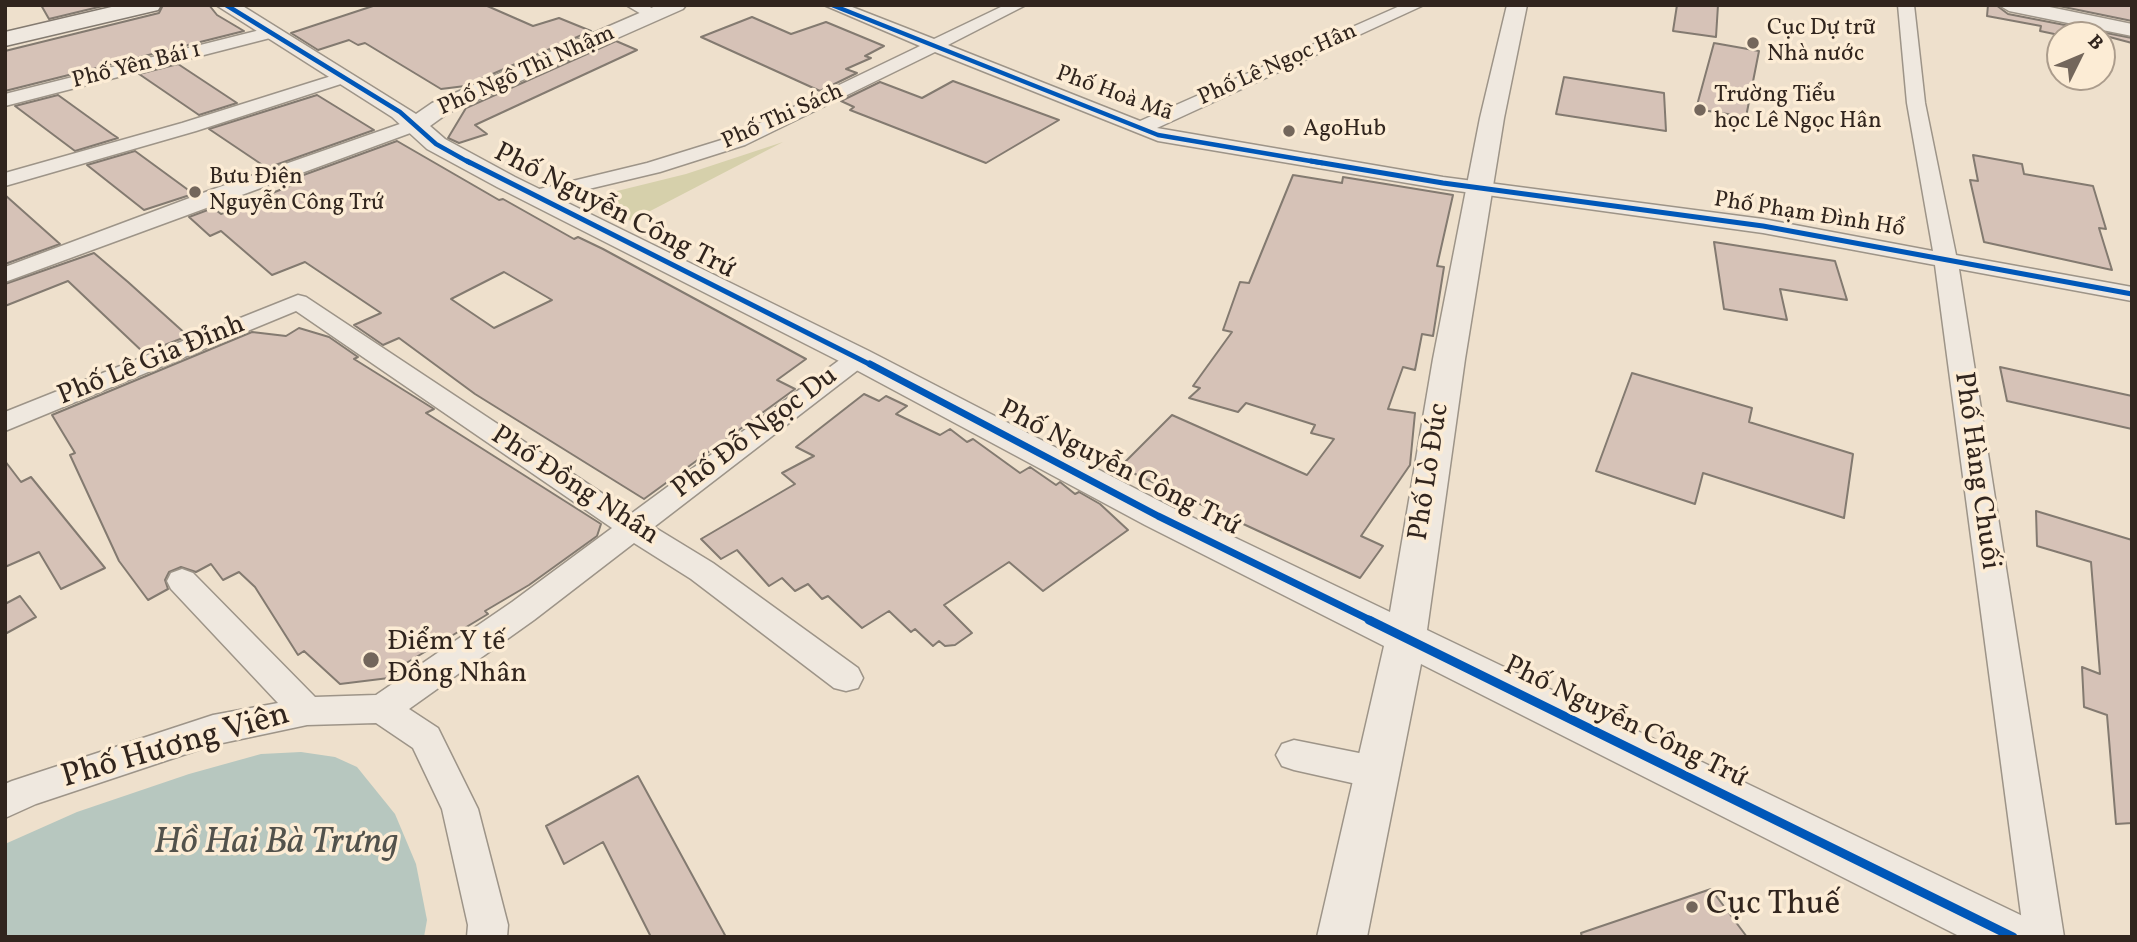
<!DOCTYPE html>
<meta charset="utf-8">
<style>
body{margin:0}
#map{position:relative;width:2137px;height:942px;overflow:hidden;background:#eee0cc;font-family:Vollkorn,serif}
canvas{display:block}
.frame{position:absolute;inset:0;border:7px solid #31251e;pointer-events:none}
.north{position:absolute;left:2046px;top:21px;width:70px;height:70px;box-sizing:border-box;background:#fcecd5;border:2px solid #ab9c8c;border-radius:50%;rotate:47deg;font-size:19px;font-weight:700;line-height:28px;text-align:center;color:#31251e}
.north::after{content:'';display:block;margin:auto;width:24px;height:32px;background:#73665b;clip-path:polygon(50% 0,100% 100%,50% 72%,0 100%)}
</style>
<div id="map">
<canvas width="2137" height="942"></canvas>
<div class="frame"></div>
<div class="north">B</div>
</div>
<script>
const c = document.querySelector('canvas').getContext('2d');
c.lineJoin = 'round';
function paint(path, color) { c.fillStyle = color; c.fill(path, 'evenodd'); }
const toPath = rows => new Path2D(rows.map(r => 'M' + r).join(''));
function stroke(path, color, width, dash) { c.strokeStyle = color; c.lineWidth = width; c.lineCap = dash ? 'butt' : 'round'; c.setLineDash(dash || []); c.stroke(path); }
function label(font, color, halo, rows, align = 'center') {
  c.font = font + ' Vollkorn,serif'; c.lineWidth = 7; c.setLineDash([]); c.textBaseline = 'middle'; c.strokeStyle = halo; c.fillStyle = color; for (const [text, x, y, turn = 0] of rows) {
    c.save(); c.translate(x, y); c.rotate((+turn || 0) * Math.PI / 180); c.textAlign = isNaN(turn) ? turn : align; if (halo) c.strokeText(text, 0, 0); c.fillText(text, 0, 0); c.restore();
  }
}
const green = toPath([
 [783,142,631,221,597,204,609,193,686,174]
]);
const water = toPath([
 [301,752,335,757,357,767,395,814,416,864,427,920,424,937,5,937,5,844,77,812,189,774,261,754]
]);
const building = toPath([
 [41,5,107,5,49,19,41,5],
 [163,5,209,5,217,15,244,31,5,91,5,51,159,13,163,5],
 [376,5,485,5,533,26,559,18,591,31,465,86,441,89,365,43,358,45,349,40,318,50,291,33,376,5],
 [1677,5,1718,5,1716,37,1673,31,1677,5],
 [1988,5,1996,5,2008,14,2132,38,2132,43,2102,35,2059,35,2040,31,2041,26,1987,16,1988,5],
 [2054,5,2132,5,2132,21,2054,5],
 [752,17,791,34,826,22,884,46,865,56,871,58,846,69,857,73,820,91,701,37,752,17],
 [616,41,637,50,475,125,487,134,459,143,448,138,466,108,616,41],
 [1714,43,1759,51,1746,117,1696,109,1714,43],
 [178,64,237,103,199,115,139,74,178,64],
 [1564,77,1664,93,1666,131,1556,114,1564,77],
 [953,81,1059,120,986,163,850,110,854,107,841,101,880,82,922,98,953,81],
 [58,95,112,134,118,138,75,151,15,106,58,95],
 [317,95,374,130,267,168,209,129,317,95],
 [397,141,499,200,503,199,574,239,578,237,603,249,806,359,777,380,795,389,644,499,475,394,399,338,383,345,354,325,381,313,305,262,272,275,221,231,210,236,189,217,213,208,221,214,292,185,287,181,397,141],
 [504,272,552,300,494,328,451,299,504,272],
 [135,151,191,192,193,194,144,210,87,165,135,151],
 [1973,155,2022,164,2024,174,2093,186,2106,229,2099,228,2112,270,1984,242,1970,180,1978,181,1973,155],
 [1293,175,1342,183,1343,177,1453,195,1437,266,1444,267,1433,336,1422,334,1415,370,1403,367,1388,409,1415,413,1410,465,1361,536,1383,546,1360,578,1120,467,1172,415,1307,475,1334,439,1311,433,1315,425,1246,403,1238,412,1189,398,1200,388,1193,386,1232,332,1223,330,1240,282,1249,283,1293,175],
 [5,195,60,244,5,264,5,195],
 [1714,242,1835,261,1847,300,1780,289,1787,320,1724,309,1714,242],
 [94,253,128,282,188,336,144,353,68,281,5,306,5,284,94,253],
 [299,328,329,337,358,357,354,359,434,409,426,413,601,524,597,536,529,585,485,611,488,614,403,665,397,677,340,684,304,651,298,655,255,587,239,572,223,580,211,564,196,572,181,567,169,572,165,580,168,589,148,600,119,561,70,455,75,453,52,415,252,332,286,336,299,328],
 [2000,367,2132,396,2132,429,2007,401,2000,367],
 [1632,373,1752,408,1749,422,1853,454,1844,518,1703,473,1695,504,1596,471,1632,373],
 [864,394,879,401,886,396,907,406,896,414,940,435,950,429,967,442,973,439,1020,473,1030,467,1056,485,1060,482,1075,494,1079,492,1100,504,1128,530,1043,591,1009,562,944,605,972,633,955,645,945,646,939,641,933,646,915,629,911,632,889,611,862,628,828,596,822,599,808,584,795,591,782,578,769,586,737,550,721,559,701,539,795,484,782,473,814,456,796,447,864,394],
 [5,461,21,482,31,477,105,568,61,589,39,552,5,567,5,461],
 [2036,511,2132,540,2132,823,2116,824,2107,715,2084,707,2082,667,2100,674,2091,562,2037,546,2036,511],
 [20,596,36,617,5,634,5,604,20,596],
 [638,776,726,937,651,937,603,842,564,864,546,826,638,776],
 [1711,889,1747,937,1582,937,1581,933,1711,889]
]);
const minor = toPath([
 [626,5,647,5,662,15,654,20,648,18,626,5],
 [824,5,847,5,934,39,1005,5,1026,5,948,45,1140,121,1402,5,1424,5,1157,128,1443,177,1763,219,1933,251,1907,103,1898,5,1914,5,1925,103,1956,255,2132,287,2132,301,1959,269,2064,937,2024,937,1935,265,1763,233,1443,189,1158,141,935,52,745,145,660,172,534,202,524,196,527,192,647,163,731,137,920,46,824,5],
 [268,28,274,29,276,33,274,37,5,106,5,94,268,28],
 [341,73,347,74,350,78,347,82,196,131,5,186,5,173,182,123,341,73],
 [417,118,427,124,424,128,5,282,5,267,211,190,417,118],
 [298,295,306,297,632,513,849,353,867,353,871,358,867,363,654,527,713,563,858,668,863,678,858,688,846,691,834,688,691,579,634,543,534,620,409,709,438,728,478,809,508,925,507,937,467,937,468,925,442,809,413,748,376,723,307,725,213,745,36,804,5,818,5,784,12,781,213,715,278,703,171,589,167,581,171,573,182,569,193,573,315,697,376,695,512,602,612,528,296,311,5,431,5,412,298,295],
 [1294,740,1379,757,1392,762,1397,773,1392,784,1379,789,1294,770,1282,766,1276,755,1282,744,1294,740]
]);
const tertiary = toPath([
 [216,5,241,5,416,114,432,103,658,5,686,5,683,9,448,113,430,126,445,139,515,177,869,351,1171,507,1390,612,1433,359,1480,118,1507,5,1527,5,1504,118,1465,359,1427,630,2031,920,2038,937,1961,937,1421,664,1367,937,1317,937,1384,646,1145,525,847,365,497,187,427,149,392,117,216,5],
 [1999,5,2040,5,2132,24,2132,36,2009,11,1999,5]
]);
const secondary = toPath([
 [120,5,161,5,158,10,5,46,5,32,120,5]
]);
const cyclewayFar3 = toPath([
 [226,5,400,112,436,144,470,163],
 [832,5,1158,135,1322,163]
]);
const cyclewayFar2 = toPath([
 [467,161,873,366],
 [1311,161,1443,183,1763,226,2132,294]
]);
const cyclewayFar1 = toPath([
 [870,364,1158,516,1372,621]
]);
const cycleway = toPath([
 [1369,620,2013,937]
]);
const markers = [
 [1753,43,7,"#73665b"],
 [1700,110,7,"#73665b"],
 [1289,131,7,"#73665b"],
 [195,192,7,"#73665b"],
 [371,660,9,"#73665b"],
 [1692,907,7,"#73665b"]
];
const farPoinames = [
 ["Cục Dự trữ",1767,30],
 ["Nhà nước",1767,56],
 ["Trường Tiểu",1714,97],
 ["học Lê Ngọc Hân",1714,123],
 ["AgoHub",1303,131],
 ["Bưu Điện",209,179],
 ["Nguyễn Công Trứ",209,205]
];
const farStreetnames = [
 ["Phố Lê Ngọc Hân",1278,66,-24],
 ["Phố Yên Bái 1",137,67,-14],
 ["Phố Ngô Thì Nhậm",527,72,-24],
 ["Phố Hoà Mã",1114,95,20],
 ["Phố Thi Sách",783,118,-24],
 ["Phố Phạm Đình Hổ",1809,216,9]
];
const streetNames = [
 ["Phố Nguyễn Công Trứ",614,213,27],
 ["Phố Lê Gia Đỉnh",152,362,-22],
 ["Phố Đỗ Ngọc Du",756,434,-37],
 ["Phố Nguyễn Công Trứ",1119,470,27],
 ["Phố Hàng Chuối",1975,471,82],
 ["Phố Lò Đúc",1431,472,-81],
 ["Phố Đồng Nhân",574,487,33],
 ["Phố Nguyễn Công Trứ",1625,724,26]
];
const poiNames = [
 ["Điểm Y tế",387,644],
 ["Đồng Nhân",387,676]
];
const nearStreetnames = [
 ["Phố Hương Viên",176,748,-16]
];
const nearPoinames = [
 ["Cục Thuế",1706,907]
];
const nearWaternames = [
 ["Hồ Hai Bà Trưng",276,845]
];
paint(green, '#d6d0ab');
paint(water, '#b7c7bf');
paint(building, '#d6c2b7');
stroke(building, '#837a70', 2);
stroke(minor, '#9d9488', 3);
stroke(tertiary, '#9d9488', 3);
stroke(secondary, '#837a70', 3);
paint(minor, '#efe8df');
paint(tertiary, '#efe8df');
paint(secondary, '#efe8df');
stroke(cyclewayFar3, '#0057b8', 4.5);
stroke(cyclewayFar2, '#0057b8', 5);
stroke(cyclewayFar1, '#0057b8', 7);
stroke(cycleway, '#0057b8', 9);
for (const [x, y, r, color] of markers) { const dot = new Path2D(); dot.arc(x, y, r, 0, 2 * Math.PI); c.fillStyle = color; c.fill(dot); stroke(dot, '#fcecd5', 2.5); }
label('23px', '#31251e', '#fcecd5', farPoinames, 'left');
label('23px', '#31251e', '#fcecd5', farStreetnames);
label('28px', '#31251e', '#fcecd5', streetNames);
label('28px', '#31251e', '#fcecd5', poiNames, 'left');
label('33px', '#31251e', '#fcecd5', nearStreetnames);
label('33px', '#31251e', '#fcecd5', nearPoinames, 'left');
label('italic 37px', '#52524c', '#fcecd5', nearWaternames);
</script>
